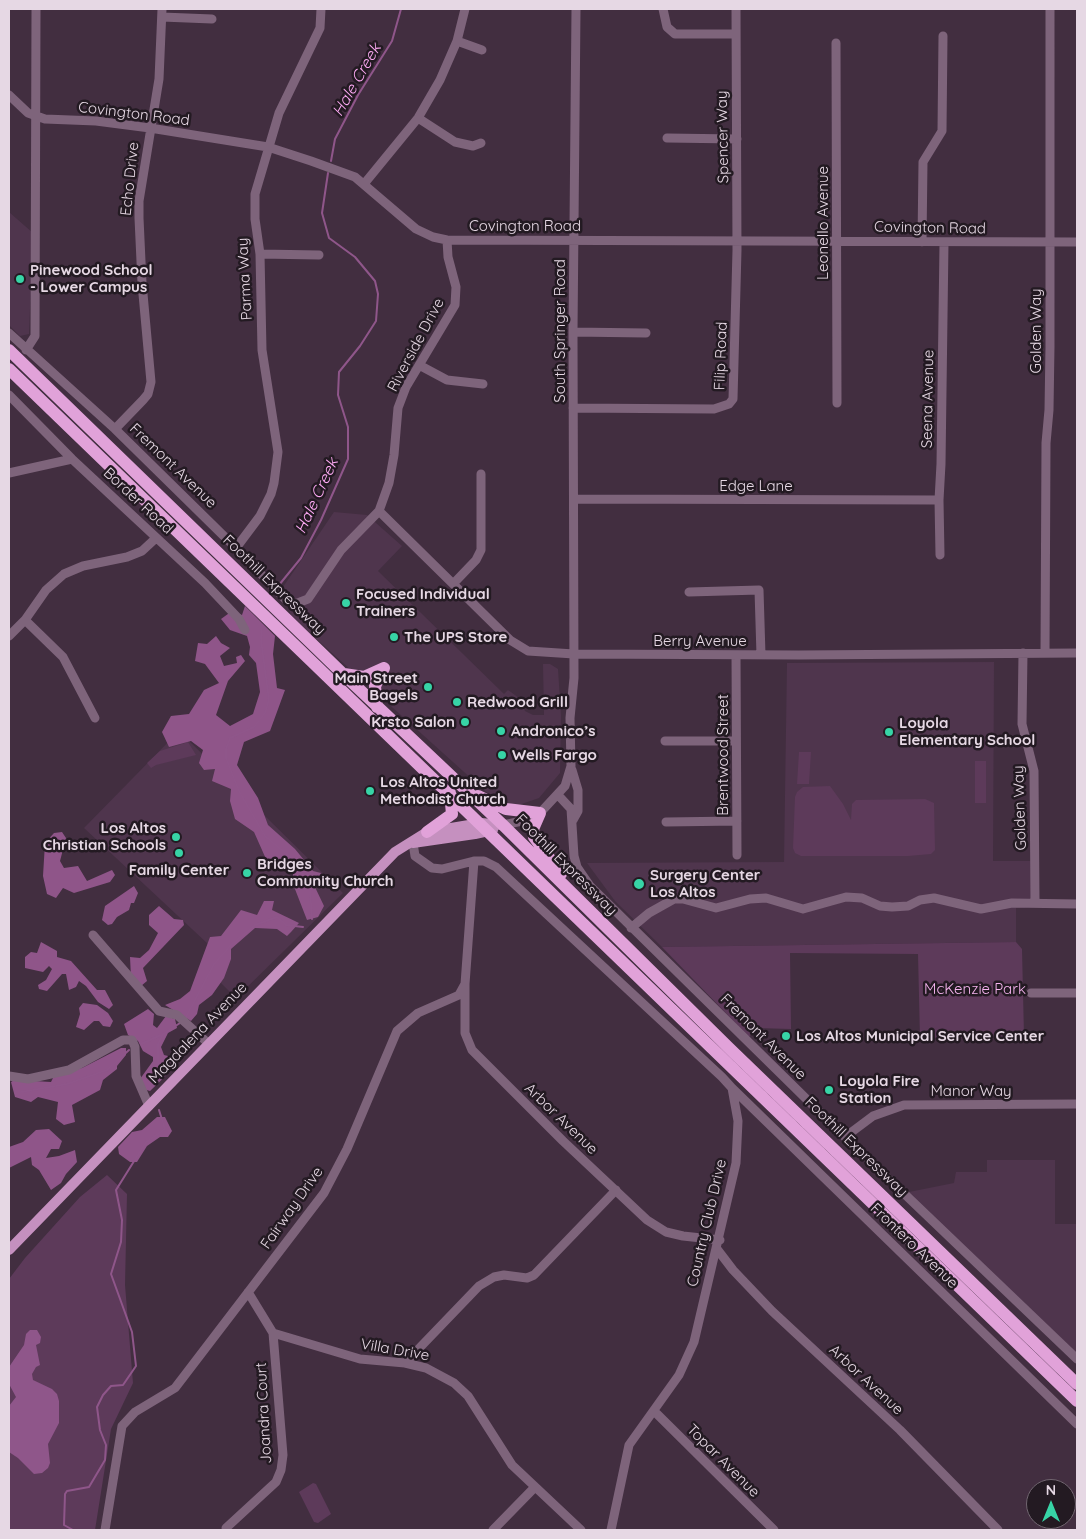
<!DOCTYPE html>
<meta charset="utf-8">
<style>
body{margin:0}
#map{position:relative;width:1086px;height:1539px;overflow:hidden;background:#422e40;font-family:Quicksand,sans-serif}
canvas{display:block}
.frame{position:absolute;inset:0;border:10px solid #e6d8e4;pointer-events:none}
.north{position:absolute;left:1026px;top:1479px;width:50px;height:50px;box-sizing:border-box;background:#231a22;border:1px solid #716670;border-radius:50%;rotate:0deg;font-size:14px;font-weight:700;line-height:20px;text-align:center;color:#e6d8e4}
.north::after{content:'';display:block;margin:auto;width:18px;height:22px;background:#37d4a6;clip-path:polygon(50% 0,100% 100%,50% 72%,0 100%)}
</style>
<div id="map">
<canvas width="1086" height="1539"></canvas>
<div class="frame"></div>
<div class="north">N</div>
</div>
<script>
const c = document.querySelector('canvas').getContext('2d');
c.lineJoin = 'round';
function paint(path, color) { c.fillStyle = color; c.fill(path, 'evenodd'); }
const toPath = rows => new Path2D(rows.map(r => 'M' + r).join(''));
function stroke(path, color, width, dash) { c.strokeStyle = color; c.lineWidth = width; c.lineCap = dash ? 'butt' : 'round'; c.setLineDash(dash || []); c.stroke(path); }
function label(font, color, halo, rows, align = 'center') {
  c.font = font + ' Quicksand,sans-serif'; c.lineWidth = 5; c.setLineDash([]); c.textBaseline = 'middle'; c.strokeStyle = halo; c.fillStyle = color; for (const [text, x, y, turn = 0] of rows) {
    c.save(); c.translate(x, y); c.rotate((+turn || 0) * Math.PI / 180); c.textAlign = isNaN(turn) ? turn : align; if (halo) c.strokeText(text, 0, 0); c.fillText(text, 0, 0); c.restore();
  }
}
const built = toPath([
 [9,212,33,233,29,334,20,336,9,325],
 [334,512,367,515,402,546,378,571,504,694,508,690,519,698,525,711,533,715,544,715,543,664,550,664,558,669,561,716,560,773,539,798,510,808,494,799,291,616,283,587],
 [994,662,993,861,1031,861,1036,907,1016,908,1016,942,662,947,615,901,587,863,784,862,787,663],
 [179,731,343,893,236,998,218,980,224,959,84,828],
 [987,1160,1055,1160,1055,1224,1077,1224,1077,1353,909,1192,954,1183,956,1172,987,1172]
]);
const green = toPath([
 [188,742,196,755,156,765,151,768,147,763,160,751],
 [799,752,811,752,809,784,797,784],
 [975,761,986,761,986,803,975,803],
 [830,786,843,804,851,820,852,804,856,800,925,799,934,803,935,850,931,854,908,856,801,856,795,853,793,848,795,797,797,792,803,787],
 [1016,942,1022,949,1024,1036,920,1038,918,954,790,953,791,1029,756,1028,749,1037,662,947],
 [107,1175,127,1194,125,1285,133,1383,111,1429,95,1530,9,1530,9,1279,25,1258,80,1197],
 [313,1483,316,1484,331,1514,318,1523,314,1522,299,1492]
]);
const forest = toPath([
 [245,606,275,636,273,654,277,688,285,690,270,731,244,742,237,765,258,798,268,825,295,849,313,871,321,873,314,885,324,906,318,917,307,920,293,884,293,863,276,866,273,859,266,859,254,832,235,819,230,801,231,789,212,781,215,769,204,770,199,763,203,750,191,741,169,747,162,732,171,716,189,714,204,690,219,683,205,664,195,661,198,643,207,644,216,636,221,643,230,648,220,656,224,666,237,663,236,657,241,655,245,661,228,681,216,715,230,726,253,714,260,692,256,663,249,655,250,647,247,636,230,630,221,619,232,611,242,615],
 [62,832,66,838,60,861,64,868,78,866,87,881,112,870,115,875,110,882,74,893,63,888,56,898,47,894,43,876,45,843,54,833],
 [134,886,138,893,134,903,131,903,129,910,117,917,112,924,108,925,102,920,105,906],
 [264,901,274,901,272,910,299,923,291,932,287,936,277,929,255,928,231,949,231,959,224,978,212,995,199,1005,197,1014,191,1021,165,1005,180,999,190,991,210,937,221,936,241,910,257,915],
 [159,906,174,919,183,920,184,925,143,968,147,981,141,986,131,978,130,957,140,958,149,950,158,933,149,925,149,915],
 [41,942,57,951,57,957,71,961,97,990,105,990,113,1005,109,1009,98,1002,86,986,79,981,76,987,69,990,66,974,62,974,47,991,39,989,38,985,46,980,52,969,49,966,43,972,25,968,25,957,31,952,37,953],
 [83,1003,97,1005,108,1013,113,1021,110,1027,103,1026,99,1021,94,1021,84,1030,76,1027,80,1014,79,1008],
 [148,1009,154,1014,153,1025,157,1028,166,1016,175,1019,177,1028,168,1033,161,1047,164,1055,176,1058,178,1064,150,1091,143,1089,140,1079,153,1061,153,1057,143,1051,138,1041,128,1035,124,1024],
 [121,1048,126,1048,126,1055,117,1066,117,1069,103,1080,100,1090,72,1105,75,1122,64,1125,56,1119,58,1102,38,1097,31,1102,15,1097,11,1082,21,1076,34,1081,51,1082,55,1074,82,1068],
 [157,1117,165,1117,172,1131,168,1137,160,1137,147,1146,137,1162,130,1162,119,1154,118,1147,132,1132,142,1130],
 [49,1129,62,1141,59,1149,51,1149,46,1158,59,1156,75,1150,77,1162,66,1174,61,1183,51,1190,39,1170,32,1165,31,1157,9,1168,9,1147,23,1142,36,1130]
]);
const water = toPath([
 [30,1330,37,1330,41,1337,40,1343,36,1345,40,1365,36,1367,32,1374,33,1380,52,1389,57,1394,59,1401,59,1423,48,1444,50,1463,48,1468,42,1473,34,1474,18,1458,9,1452,9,1406,16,1397,9,1384,9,1367,24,1345,26,1334]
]);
const stream = toPath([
 [331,161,335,139,358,95,392,41,401,9],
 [279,585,301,558,321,520,348,459,348,427,338,395,339,372,360,346,376,321,378,294,375,281,355,257,329,238,322,213,328,173],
 [262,629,261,640,269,700,265,713,254,727,230,738,226,749,226,758,239,791,265,836,290,857,310,887,312,919],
 [186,1017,214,964,231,945,255,925,277,917,286,925,303,927],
 [141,1044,161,1035],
 [158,1078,158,1044,163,1034,180,1023],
 [21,1092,67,1084,107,1070,129,1050],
 [73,1530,64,1525,65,1494,67,1491,89,1487,105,1460,106,1445,100,1430,97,1407,103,1395,111,1386,123,1385,136,1366,132,1332,111,1274,121,1242,122,1220,116,1190,146,1142,165,1129,159,1110]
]);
const minor = toPath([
 [663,9,667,27,675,34,735,34],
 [162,17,212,19],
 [457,41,482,50],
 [836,43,837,403],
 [9,95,28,113,45,119,96,121,150,128,268,147,311,161,355,177,416,229,433,237,447,240,1077,242],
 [418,118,455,142,473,146,481,143],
 [667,138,737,139],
 [364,184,418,118,440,80,457,41,465,9],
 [922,242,923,162,942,131,943,36],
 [260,254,319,255],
 [573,332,646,333],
 [9,333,115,429,236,548,285,599,295,604,308,599,341,550,379,511,389,483,394,455,398,408,406,387,455,305,456,287,448,257,447,240],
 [26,350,35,336,36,9],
 [419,365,447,380,483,384],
 [9,395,72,459,205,583,239,619,245,630],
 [573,408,714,409,729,404,733,399,737,250,736,9],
 [115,429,143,400,148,394,151,382,142,283,139,218,139,201,159,79,162,9],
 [9,473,72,459],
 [574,499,939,500],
 [379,511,510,640,528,651,574,654,799,655,1077,653],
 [236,548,260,516,271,494,274,483,278,452,262,350,260,254,255,219,255,194,279,113,320,28,321,9],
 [940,555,939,500,941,464,944,243],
 [453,584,476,560,481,550,481,474],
 [689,592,759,590,761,655],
 [25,620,63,657,95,718],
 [9,636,25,620,46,590,64,574,83,566,127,557,142,551,156,538],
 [1023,653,1022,724,1034,771,1035,903],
 [1045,653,1046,443,1049,410,1050,346,1050,9],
 [736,655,737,855],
 [665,741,736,741],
 [572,770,578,790,578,811,573,820],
 [558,795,571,809,574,856,577,867,590,886,845,1137,1077,1359],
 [666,822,737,821],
 [503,825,527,820,540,813,565,786,571,766,570,718,574,678,573,332,576,9],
 [413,843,415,856,432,868,442,869,474,861,484,861,496,867,722,1077,732,1088,738,1121,736,1163,694,1342,679,1375,629,1445,611,1530],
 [631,928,649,913,674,899,683,899,716,908,750,899,766,898,803,909,846,897,862,898,880,906,892,907,908,906,920,900,934,898,981,909,1012,903,1077,904],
 [93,935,159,1011,177,1015,209,1044],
 [465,984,465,1033,472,1050,563,1141,647,1220,666,1232,683,1236,720,1240],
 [1031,993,1077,993],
 [9,1076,28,1079,69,1070,123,1040,132,1040,135,1047,136,1076,149,1106],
 [732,1088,1077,1424],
 [845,1137,873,1116,904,1105,1077,1104],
 [717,1249,733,1270,772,1311,900,1430,998,1530],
 [248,1292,273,1333,360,1359,405,1363,426,1368,454,1383,468,1396,512,1465,581,1530],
 [405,1363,479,1286,494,1277,504,1275,527,1278,534,1275,616,1190],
 [654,1411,774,1530],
 [226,1528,276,1482,281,1470,283,1455,273,1333],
 [105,1530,122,1426,135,1412,175,1388,324,1193,347,1149,397,1031,418,1013,459,995,465,984,474,861],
 [493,1530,535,1487]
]);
const major = toPath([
 [413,843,475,834,493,830],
 [9,1250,395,852,427,832,481,823,503,825]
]);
const highway = toPath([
 [9,350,342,673,503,825,729,1048,1077,1384],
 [9,369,1077,1401],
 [344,674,364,677,384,668],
 [377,707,375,686,384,668],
 [478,796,506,809,540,813,533,829,534,837,561,874],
 [427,832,452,814,450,793]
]);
const markers = [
 [20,279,5,"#37d4a6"],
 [346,603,5,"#37d4a6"],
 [394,637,5,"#37d4a6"],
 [428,687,5,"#37d4a6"],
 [457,702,5,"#37d4a6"],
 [465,722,5,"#37d4a6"],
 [501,731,5,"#37d4a6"],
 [889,732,5,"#37d4a6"],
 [502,755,5,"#37d4a6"],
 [370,791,5,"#37d4a6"],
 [176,837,5,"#37d4a6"],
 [179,853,5,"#37d4a6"],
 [247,873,5,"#37d4a6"],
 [639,884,6,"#37d4a6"],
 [786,1036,5,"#37d4a6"],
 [829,1090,5,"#37d4a6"]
];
const streetNames = [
 ["Covington Road",134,114,7],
 ["Spencer Way",723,137,-91],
 ["Echo Drive",130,179,-84],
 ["Leonello Avenue",823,223,-90],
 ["Covington Road",525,226],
 ["Covington Road",930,228,1],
 ["Parma Way",245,279,-93],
 ["South Springer Road",560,331,-90],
 ["Golden Way",1036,331,-90],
 ["Riverside Drive",416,345,-62],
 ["Filip Road",721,356,-88],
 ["Seena Avenue",928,399,-89],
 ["Fremont Avenue",173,466,44],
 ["Edge Lane",756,486],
 ["Border Road",138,501,43],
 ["Foothill Expressway",274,585,44],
 ["Berry Avenue",700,641],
 ["Brentwood Street",723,755,-90],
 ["Golden Way",1020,808,-92],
 ["Foothill Expressway",566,865,45],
 ["Magdalena Avenue",198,1033,-46],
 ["Fremont Avenue",763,1037,45],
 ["Manor Way",971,1091],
 ["Arbor Avenue",561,1119,44],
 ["Foothill Expressway",856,1147,44],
 ["Fairway Drive",292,1208,-55],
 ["Country Club Drive",707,1223,-77],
 ["Frontero Avenue",914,1246,44],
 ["Villa Drive",395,1350,10],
 ["Arbor Avenue",866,1380,43],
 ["Joandra Court",264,1413,-93],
 ["Topar Avenue",723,1461,45]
];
const poiNames = [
 ["Pinewood School",30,270],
 ["- Lower Campus",30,287],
 ["Focused Individual",356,594],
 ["Trainers",356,611],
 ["The UPS Store",404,637],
 ["Main Street",418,678,"right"],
 ["Bagels",418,695,"right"],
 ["Redwood Grill",467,702],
 ["Krsto Salon",455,722,"right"],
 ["Loyola",899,723],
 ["Elementary School",899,740],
 ["Andronico’s",511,731],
 ["Wells Fargo",512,755],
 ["Los Altos United",380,782],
 ["Methodist Church",380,799],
 ["Los Altos",166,828,"right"],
 ["Christian Schools",166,845,"right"],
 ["Bridges",257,864],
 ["Community Church",257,881],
 ["Family Center",179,870,"center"],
 ["Surgery Center",650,875],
 ["Los Altos",650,892],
 ["Los Altos Municipal Service Center",796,1036],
 ["Loyola Fire",839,1081],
 ["Station",839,1098]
];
const parkNames = [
 ["McKenzie Park",975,989]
];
const waterNames = [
 ["Hale Creek",357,80,-60],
 ["Hale Creek",317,496,-65]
];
paint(built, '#4f354d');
paint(green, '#5d3a5a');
paint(forest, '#8f5589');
paint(water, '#8f568a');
stroke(stream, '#8f568a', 2);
stroke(minor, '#7e647b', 9);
stroke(major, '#c590bf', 10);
stroke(highway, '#e1a2d9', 12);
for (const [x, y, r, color] of markers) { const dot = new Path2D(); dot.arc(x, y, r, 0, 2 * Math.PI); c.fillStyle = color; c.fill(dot); stroke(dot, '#231a22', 2); }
label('15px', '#e6d8e4', '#231a22', streetNames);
label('bold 15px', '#e6d8e4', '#231a22', poiNames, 'left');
label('15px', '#f7b5f0', '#231a22', parkNames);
label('italic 16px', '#fca9f3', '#231a22', waterNames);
</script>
